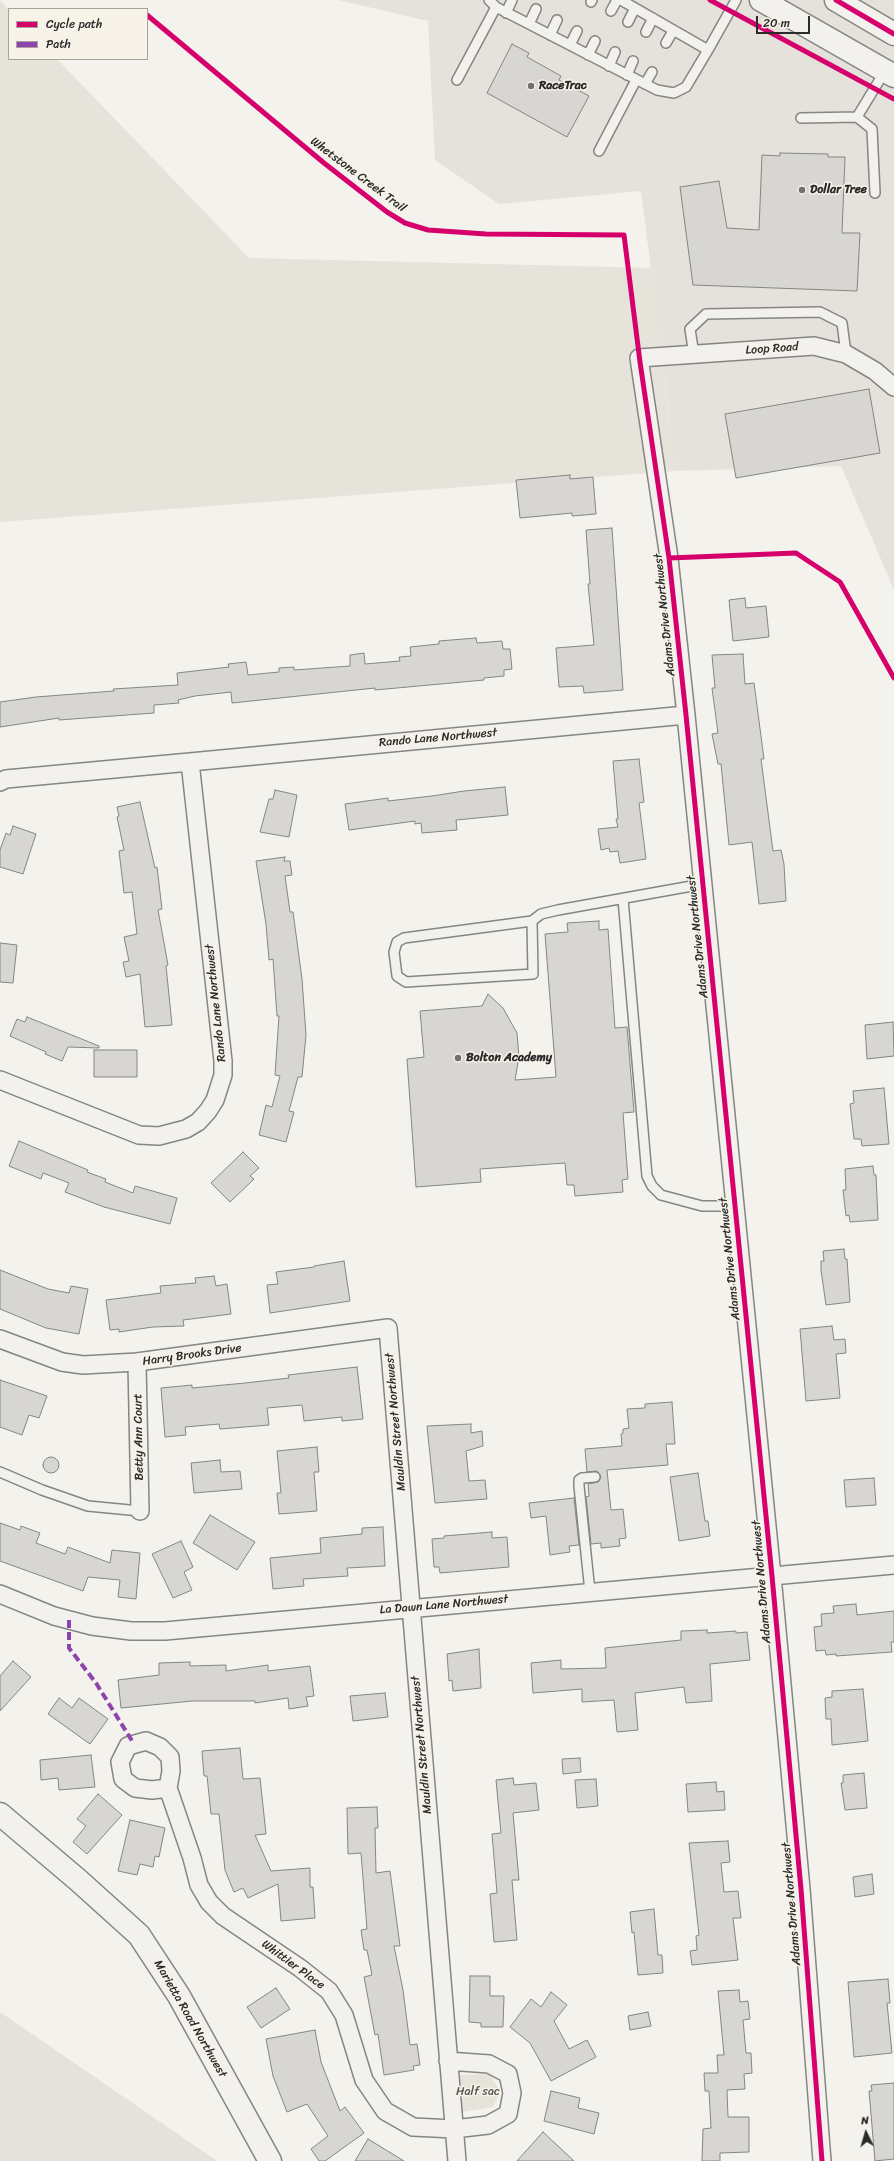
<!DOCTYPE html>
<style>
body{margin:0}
#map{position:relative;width:894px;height:2161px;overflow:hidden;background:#f4f2ec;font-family:Sriracha,sans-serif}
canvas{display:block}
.legend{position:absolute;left:8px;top:8px;width:140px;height:52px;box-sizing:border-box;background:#f7f3e8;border:1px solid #a5a39c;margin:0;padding:5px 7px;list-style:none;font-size:12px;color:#2b2b2b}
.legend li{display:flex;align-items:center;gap:8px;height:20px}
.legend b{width:20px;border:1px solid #a5a39c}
.north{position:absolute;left:846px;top:2113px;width:40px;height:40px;-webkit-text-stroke:3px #f7f3e8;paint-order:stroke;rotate:355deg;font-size:11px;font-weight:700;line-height:16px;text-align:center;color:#2b2b2b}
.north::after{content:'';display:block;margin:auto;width:14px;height:18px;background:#2b2b2b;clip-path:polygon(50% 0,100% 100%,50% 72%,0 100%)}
.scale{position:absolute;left:756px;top:16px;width:54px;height:18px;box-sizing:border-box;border:2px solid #2b2b2b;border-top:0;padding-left:5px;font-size:12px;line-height:14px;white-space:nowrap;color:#2b2b2b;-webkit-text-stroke:3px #f7f3e8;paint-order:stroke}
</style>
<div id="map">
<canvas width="894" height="2161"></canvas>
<ul class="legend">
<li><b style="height:5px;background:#d6006c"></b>Cycle path</li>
<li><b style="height:5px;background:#8e44ad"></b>Path</li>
</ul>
<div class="north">N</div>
<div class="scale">20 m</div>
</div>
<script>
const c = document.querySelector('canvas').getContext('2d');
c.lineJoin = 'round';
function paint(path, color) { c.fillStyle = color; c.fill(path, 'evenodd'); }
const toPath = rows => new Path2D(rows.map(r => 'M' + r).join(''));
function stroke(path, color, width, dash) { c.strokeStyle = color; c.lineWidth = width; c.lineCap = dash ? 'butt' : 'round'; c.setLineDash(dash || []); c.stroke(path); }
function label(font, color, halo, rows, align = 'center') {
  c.font = font + ' Sriracha,sans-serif'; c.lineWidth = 3; c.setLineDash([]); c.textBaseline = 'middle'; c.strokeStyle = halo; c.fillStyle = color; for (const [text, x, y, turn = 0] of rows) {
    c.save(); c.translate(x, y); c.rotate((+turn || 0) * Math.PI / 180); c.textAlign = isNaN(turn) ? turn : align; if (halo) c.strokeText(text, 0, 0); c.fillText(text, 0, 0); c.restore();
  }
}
const built = toPath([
 [338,0,894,0,894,590,841,466,674,471,666,387,641,191,499,204,435,160,428,21],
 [0,2012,217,2161,0,2161]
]);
const green = toPath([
 [0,0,9,10,9,59,57,59,249,258,654,268,674,471,0,522],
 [490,2074,500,2092,493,2107,462,2112,460,2075]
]);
const building = toPath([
 [512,44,529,53,527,57,561,76,559,80,589,96,567,137,487,93,512,44],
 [780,153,828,154,828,157,845,157,842,233,860,233,857,291,693,285,680,187,719,181,727,228,759,230,762,155,780,156,780,153],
 [869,389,880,453,736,478,725,414,869,389],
 [570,475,570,479,593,477,596,514,572,516,572,513,520,518,516,480,570,475],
 [612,528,623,690,584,693,583,686,559,687,556,648,594,645,588,584,590,584,586,530,612,528],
 [745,598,746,608,766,606,769,637,733,641,729,600,745,598],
 [476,638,477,643,502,641,503,649,510,649,512,669,504,670,504,676,484,678,484,680,375,690,375,688,232,703,231,692,195,696,178,700,179,703,154,705,154,713,59,720,59,718,0,727,0,702,36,697,114,691,113,689,178,685,177,673,229,667,228,664,246,662,248,675,279,672,279,668,294,667,294,670,350,666,350,655,364,653,365,664,400,661,399,657,411,656,410,647,439,644,439,641,476,638],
 [743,654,745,684,754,683,764,759,761,759,773,851,781,850,784,864,786,901,759,904,752,842,729,845,721,764,718,764,712,734,718,733,712,688,715,688,712,655,743,654],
 [639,759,644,802,639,803,646,859,620,863,618,851,610,852,609,848,601,850,598,829,618,827,616,819,618,819,613,761,639,759],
 [505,787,508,815,456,820,457,830,422,833,421,823,415,824,415,821,349,830,345,804,388,798,388,801,432,796,464,791,505,787],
 [275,790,297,795,289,837,260,832,269,799,273,799,275,790],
 [140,802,155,868,157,867,162,909,158,910,168,965,166,966,172,1025,145,1027,140,974,126,977,123,962,129,961,124,937,137,934,132,892,124,893,119,851,124,850,117,817,119,816,117,807,140,802],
 [13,826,36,834,23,874,0,867,0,850,6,833,10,835,13,826],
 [285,857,284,861,290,861,292,875,285,876,290,912,293,912,302,979,306,1035,302,1077,298,1077,289,1111,294,1112,286,1142,259,1135,266,1105,272,1107,280,1076,275,1075,279,1016,277,1016,273,959,269,960,266,924,256,861,285,857],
 [599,921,599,930,608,929,615,1028,627,1027,634,1112,623,1113,628,1179,622,1180,623,1192,575,1196,574,1185,567,1185,565,1163,480,1169,481,1182,416,1187,407,1059,424,1057,420,1011,482,1006,488,994,503,1008,517,1033,519,1057,515,1080,556,1077,545,934,568,932,567,923,599,921],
 [0,943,17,945,13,983,0,982,0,943],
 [27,1017,99,1046,99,1048,68,1047,62,1061,45,1054,46,1052,10,1036,17,1019,25,1022,27,1017],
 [893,1022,894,1056,867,1059,865,1025,893,1022],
 [94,1050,137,1050,137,1077,94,1077,94,1050],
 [884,1088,889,1144,862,1146,861,1139,854,1139,850,1104,854,1103,853,1091,884,1088],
 [19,1141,88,1170,87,1172,106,1179,105,1182,133,1193,135,1186,177,1198,170,1224,104,1207,65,1192,69,1183,43,1173,41,1179,9,1166,19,1141],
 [243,1152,259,1168,250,1176,254,1179,230,1202,211,1183,243,1152],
 [873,1166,874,1175,876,1175,878,1220,850,1222,849,1215,846,1216,843,1190,846,1190,845,1169,873,1166],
 [844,1249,845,1259,847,1259,850,1302,826,1305,821,1270,821,1261,824,1261,823,1251,844,1249],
 [344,1261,350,1301,270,1313,267,1285,278,1284,276,1272,314,1267,314,1266,344,1261],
 [0,1270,48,1289,69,1293,71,1286,88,1289,79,1334,46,1328,0,1309,0,1270],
 [214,1276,216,1286,227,1284,231,1314,183,1320,184,1326,153,1327,119,1332,119,1329,110,1330,106,1300,161,1293,160,1286,196,1283,195,1278,214,1276],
 [832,1326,834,1340,845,1339,846,1353,836,1354,840,1398,806,1401,800,1329,832,1326],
 [357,1367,363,1419,342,1421,342,1417,304,1421,302,1405,267,1408,269,1425,220,1429,219,1424,185,1427,186,1435,165,1437,161,1388,192,1385,192,1388,245,1383,289,1378,288,1375,357,1367],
 [0,1380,47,1396,39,1418,29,1415,22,1435,0,1427,0,1380],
 [672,1402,675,1444,666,1444,668,1465,607,1470,611,1510,623,1509,626,1538,619,1539,620,1546,601,1548,601,1543,591,1544,586,1497,589,1496,588,1484,598,1482,601,1477,597,1471,587,1472,585,1449,622,1446,621,1434,623,1433,623,1429,629,1428,627,1409,645,1408,645,1404,672,1402],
 [471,1424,471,1433,482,1431,483,1446,466,1451,469,1481,485,1480,487,1499,435,1503,427,1426,471,1424],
 [317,1447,319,1472,314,1472,317,1511,279,1514,277,1493,281,1493,277,1451,317,1447],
 '43 1465a8 8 0 1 1 16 0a8 8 0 1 1-16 0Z',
 [220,1460,221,1472,240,1471,242,1489,194,1493,191,1463,220,1460],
 [698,1473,705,1521,708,1521,710,1536,679,1541,670,1477,698,1473],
 [874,1478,876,1505,846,1507,844,1480,874,1478],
 [574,1498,579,1545,569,1546,570,1552,550,1555,546,1516,531,1518,529,1503,574,1498],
 [210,1515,255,1542,237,1570,193,1543,210,1515],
 [0,1523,20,1530,21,1526,40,1533,36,1543,65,1554,68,1547,110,1563,112,1550,140,1553,136,1599,118,1597,120,1580,88,1577,83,1591,0,1561,0,1523],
 [383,1527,385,1566,347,1568,348,1576,303,1579,304,1586,273,1589,270,1558,321,1553,320,1538,362,1534,362,1528,383,1527],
 [492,1532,492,1538,507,1537,509,1567,440,1573,439,1567,434,1567,432,1539,444,1538,444,1536,492,1532],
 [181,1541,193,1567,184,1572,192,1590,173,1598,152,1554,181,1541],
 [856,1604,857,1615,894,1611,894,1642,891,1642,892,1652,836,1656,836,1654,826,1655,825,1650,816,1651,814,1627,822,1626,821,1614,834,1613,833,1606,856,1604],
 [707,1630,707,1633,736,1631,736,1633,747,1632,750,1660,710,1664,712,1701,686,1703,684,1687,635,1693,638,1730,617,1732,614,1700,582,1702,582,1689,533,1693,531,1663,561,1660,561,1669,606,1668,605,1648,681,1640,681,1631,707,1630],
 [479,1649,481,1688,453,1691,452,1680,449,1681,447,1654,479,1649],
 [13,1661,31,1677,0,1711,0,1676,13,1661],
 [190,1662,190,1666,226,1665,226,1671,268,1665,268,1671,310,1666,314,1696,306,1697,308,1706,289,1709,288,1698,255,1703,255,1701,192,1701,121,1708,118,1680,159,1675,159,1663,190,1662],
 [863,1689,868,1741,832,1745,831,1719,826,1719,825,1698,832,1697,832,1691,863,1689],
 [385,1693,388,1717,353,1721,350,1696,385,1693],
 [59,1698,72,1708,79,1698,108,1719,90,1744,48,1714,59,1698],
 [240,1748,243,1779,260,1778,266,1834,255,1835,271,1871,310,1868,310,1887,313,1887,315,1918,281,1921,278,1884,248,1898,243,1888,234,1892,225,1870,219,1814,211,1814,207,1776,204,1776,202,1751,240,1748],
 [91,1755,95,1787,59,1790,58,1778,41,1780,40,1760,91,1755],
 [580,1758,581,1772,563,1774,562,1759,580,1758],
 [864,1773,867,1808,845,1810,841,1783,843,1783,843,1775,864,1773],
 [513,1778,514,1785,536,1783,539,1810,513,1813,519,1880,512,1880,517,1940,494,1942,490,1894,497,1893,492,1834,501,1833,496,1780,513,1778],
 [596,1779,598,1806,577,1808,575,1780,596,1779],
 [716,1782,717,1792,724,1791,725,1810,688,1812,686,1784,716,1782],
 [98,1794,122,1815,87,1854,73,1842,86,1826,77,1819,98,1794],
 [377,1807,378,1828,375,1828,376,1873,390,1871,400,1946,394,1946,403,1990,410,2045,417,2044,420,2065,413,2066,414,2070,384,2075,378,2034,375,2035,364,1977,372,1975,367,1950,364,1950,361,1930,367,1929,361,1853,348,1854,347,1808,377,1807],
 [130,1820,165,1828,159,1857,155,1856,153,1867,140,1864,137,1875,118,1871,130,1820],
 [728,1841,730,1862,721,1863,724,1892,738,1891,741,1918,733,1918,738,1960,692,1965,690,1951,697,1950,696,1936,699,1935,689,1843,728,1841],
 [872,1874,874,1894,855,1897,853,1877,872,1874],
 [654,1909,658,1955,662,1955,663,1973,638,1975,634,1932,632,1933,630,1912,654,1909],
 [470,1976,490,1976,490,1996,504,1996,503,2027,481,2027,481,2023,469,2022,470,1976],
 [888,1979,890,2003,887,2003,892,2053,854,2057,848,1982,888,1979],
 [276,1988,290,2009,261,2028,247,2007,276,1988],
 [739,1990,740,2002,748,2001,750,2019,743,2020,746,2053,751,2053,752,2073,744,2074,745,2089,727,2090,728,2117,749,2117,749,2152,720,2153,720,2161,702,2161,703,2129,711,2128,709,2091,705,2091,704,2073,718,2073,717,2055,724,2055,718,1991,739,1990],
 [551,1992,567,2005,554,2021,569,2049,587,2040,596,2057,551,2081,530,2043,510,2027,531,1999,541,2007,551,1992],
 [648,2012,651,2026,630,2030,628,2016,648,2012],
 [315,2030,321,2062,340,2111,345,2107,364,2133,325,2161,319,2161,311,2149,328,2136,307,2104,287,2112,273,2076,266,2039,315,2030],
 [894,2083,894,2159,875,2161,869,2091,872,2091,871,2085,894,2083],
 [551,2091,580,2098,578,2108,599,2113,594,2134,544,2121,551,2091],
 [543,2132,574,2161,517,2161,543,2132],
 [368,2139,404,2161,355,2161,368,2139]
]);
const service = toPath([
 [489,0,496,7,657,90,674,93,686,87,708,50],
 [621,0,708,50,736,0],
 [591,2,592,0],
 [611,11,617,0],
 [506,13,512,0],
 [628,22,635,8],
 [529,24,536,9],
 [646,32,653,18],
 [550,35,557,20],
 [666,43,673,31],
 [570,45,577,31],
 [588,55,595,41],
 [609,66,615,52],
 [627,75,633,61],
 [457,80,496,7],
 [645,84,652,72],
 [801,118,857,117],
 [599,151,636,80],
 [875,193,872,129,857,117,885,71],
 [694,355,690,329,706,314,820,312,842,323,846,354],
 [623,899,647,1176,652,1186,661,1195,702,1206,735,1206],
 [532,921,533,974,406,982,397,976,394,952,397,942,404,938,532,921,541,914,558,910,703,884],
 [0,1472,42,1490,88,1506,140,1511],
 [590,1592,579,1486,579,1480,582,1478,595,1477]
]);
const minor = toPath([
 [190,762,686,715],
 [0,782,6,779,190,762,223,1061,223,1075,215,1100,208,1111,198,1122,186,1129,159,1136,139,1135,0,1080],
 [0,1339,62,1362,83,1365,137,1362,388,1328,457,2161],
 [137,1362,140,1511],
 [0,1594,54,1616,92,1626,131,1631,165,1631,894,1565],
 [168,1788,152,1790,135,1788,123,1779,120,1762,128,1746,146,1741,160,1747,170,1757,171,1771,168,1788,192,1858,199,1885,209,1902,223,1916,300,1968,329,1991,344,2015,364,2080,385,2111,413,2127,454,2129,488,2125,508,2114,512,2093,508,2074,489,2064,448,2061],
 [822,2161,801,1889,772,1576,686,715,669,558,639,358,814,346,846,354,875,371,894,387]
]);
const secondary = toPath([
 [761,0,894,76],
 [836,0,894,34],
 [0,1814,78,1880,139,1935,179,1996,270,2161]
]);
const quiet = toPath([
 [69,1620,69,1648,96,1683,134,1744]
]);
const cycleway = toPath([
 [710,0,894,99],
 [836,0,894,34],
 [147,15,324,163,387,212,405,223,428,230,486,234,624,235,640,362,669,558,686,715,772,1576,801,1889,822,2161],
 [669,558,796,553,840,582,894,678]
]);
const markers = [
 [531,86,4,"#71716f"],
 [802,190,4,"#71716f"],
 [458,1058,4,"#71716f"]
];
const poiNames = [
 ["RaceTrac",539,86],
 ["Dollar Tree",810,190],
 ["Bolton Academy",466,1058]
];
const streetNames = [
 ["Whetstone Creek Trail",358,175,37],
 ["Loop Road",772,349,-4],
 ["Adams Drive Northwest",665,615,-96],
 ["Rando Lane Northwest",438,738,-5],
 ["Adams Drive Northwest",698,937,-96],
 ["Rando Lane Northwest",216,1003,-96],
 ["Adams Drive Northwest",730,1259,-96],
 ["Harry Brooks Drive",192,1355,-8],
 ["Mauldin Street Northwest",396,1422,-95],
 ["Betty Ann Court",139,1437,-91],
 ["Adams Drive Northwest",762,1582,-95],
 ["La Dawn Lane Northwest",444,1605,-5],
 ["Mauldin Street Northwest",422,1745,-95],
 ["Adams Drive Northwest",792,1904,-95],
 ["Whittier Place",293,1965,36],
 ["Marietta Road Northwest",190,2019,60]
];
const parkNames = [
 ["Half sac",478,2092]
];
paint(built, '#e5e2db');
paint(green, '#e6e3da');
paint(building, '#d7d6d2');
stroke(building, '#858582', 1);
stroke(service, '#858582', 12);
stroke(minor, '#858582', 20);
stroke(secondary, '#858582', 25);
stroke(service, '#f2f1ed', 9);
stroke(minor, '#f2f1ed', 17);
stroke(secondary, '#f2f1ed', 22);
stroke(quiet, '#8e44ad', 4, [8, 4]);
stroke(cycleway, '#d6006c', 5);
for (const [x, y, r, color] of markers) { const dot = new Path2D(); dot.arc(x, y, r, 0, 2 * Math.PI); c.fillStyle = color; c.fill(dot); stroke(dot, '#f7f3e8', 1.5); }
label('bold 12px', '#2b2b2b', '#f7f3e8', poiNames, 'left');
label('12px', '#2b2b2b', '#f7f3e8', streetNames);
label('12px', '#575653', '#f7f3e8', parkNames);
</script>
